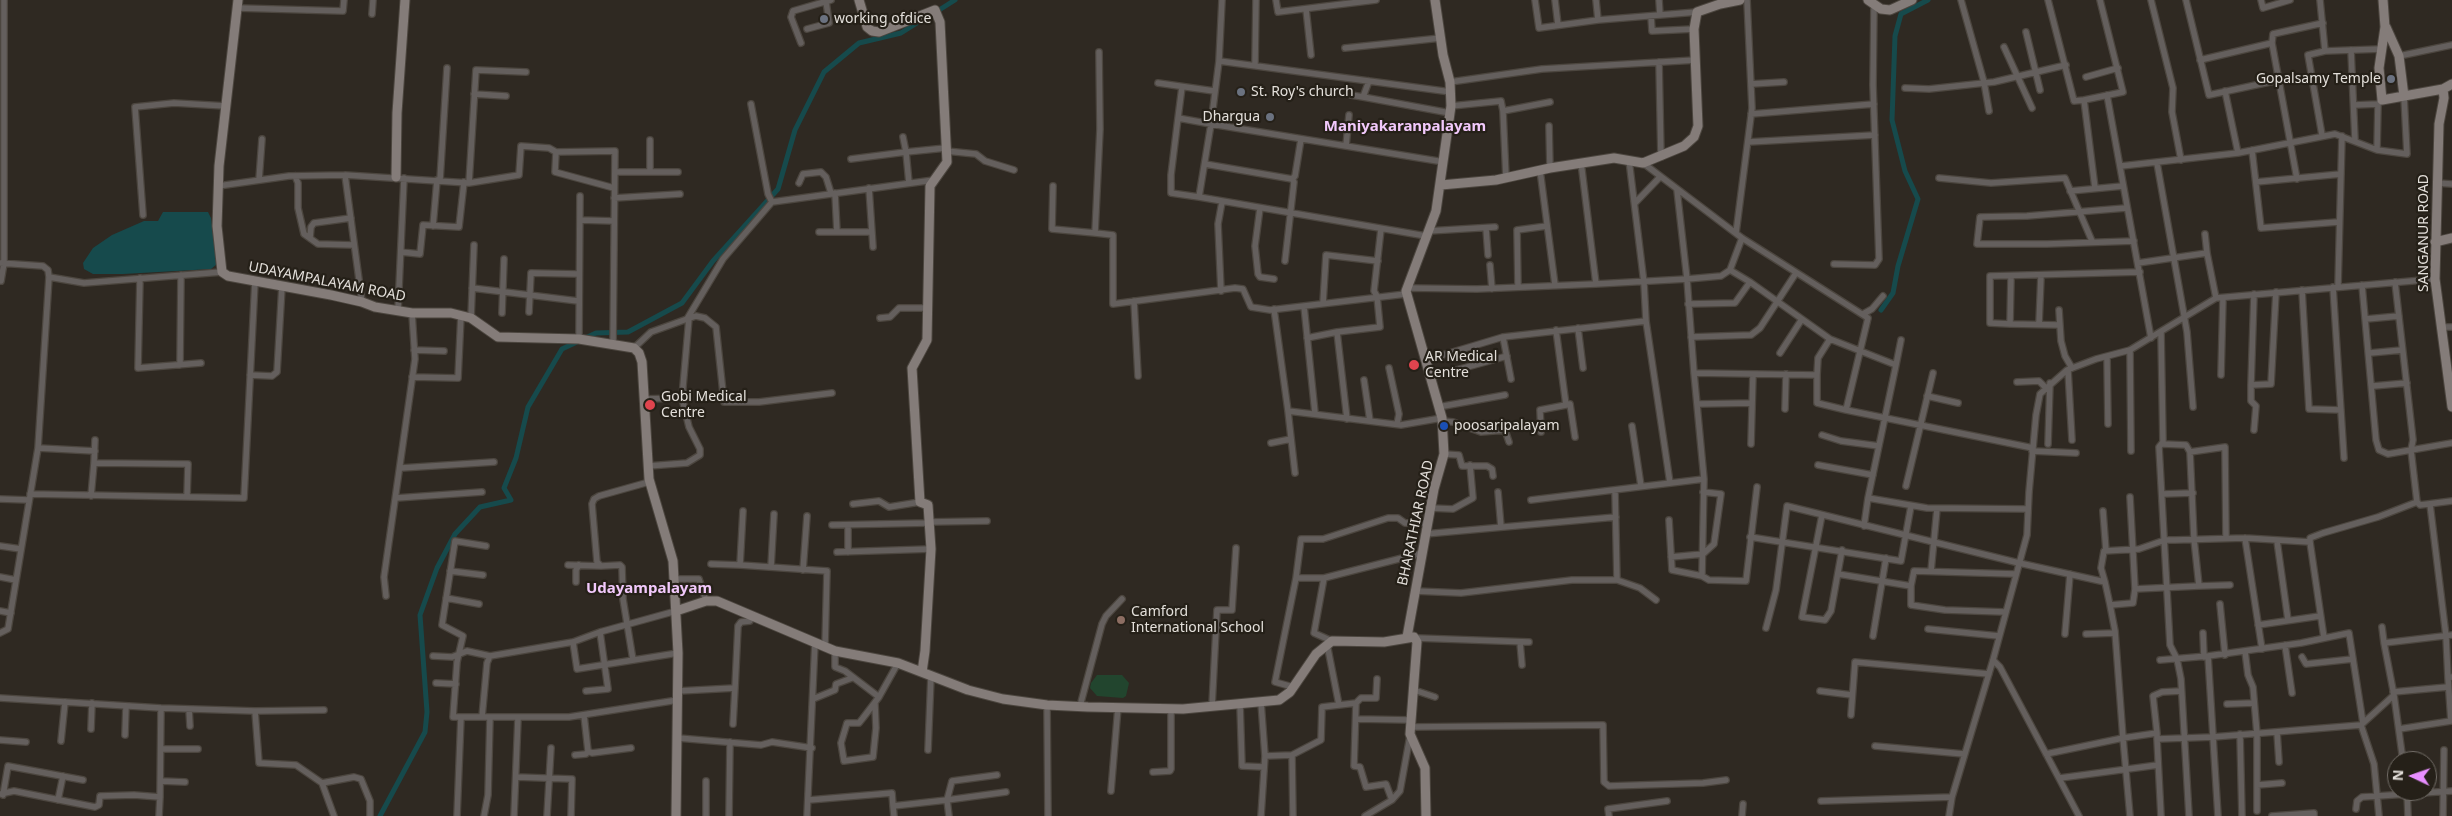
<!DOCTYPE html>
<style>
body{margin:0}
#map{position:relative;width:2452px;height:816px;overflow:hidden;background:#2f2922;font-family:"Noto Sans",sans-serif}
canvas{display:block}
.north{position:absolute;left:2387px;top:751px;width:50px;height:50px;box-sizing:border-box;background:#252018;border:1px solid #716c66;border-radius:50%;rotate:273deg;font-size:14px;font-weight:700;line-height:20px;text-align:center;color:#e3dfda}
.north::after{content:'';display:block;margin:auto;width:18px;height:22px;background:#e88eff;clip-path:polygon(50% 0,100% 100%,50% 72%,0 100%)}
</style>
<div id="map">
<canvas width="2452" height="816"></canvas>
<div class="north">N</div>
</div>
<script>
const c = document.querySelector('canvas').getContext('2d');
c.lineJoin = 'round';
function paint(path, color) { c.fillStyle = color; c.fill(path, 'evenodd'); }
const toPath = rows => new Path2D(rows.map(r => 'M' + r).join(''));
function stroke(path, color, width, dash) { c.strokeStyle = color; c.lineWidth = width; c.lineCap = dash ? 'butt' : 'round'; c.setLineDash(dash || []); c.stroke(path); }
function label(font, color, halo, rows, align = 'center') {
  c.font = font + ' "Noto Sans",sans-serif'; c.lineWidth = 4.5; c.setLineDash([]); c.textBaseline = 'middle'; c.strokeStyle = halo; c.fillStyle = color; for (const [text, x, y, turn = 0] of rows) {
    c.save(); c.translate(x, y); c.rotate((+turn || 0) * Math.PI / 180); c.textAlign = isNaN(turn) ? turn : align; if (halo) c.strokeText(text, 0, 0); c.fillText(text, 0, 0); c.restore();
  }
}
const green = toPath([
 [1097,675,1122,675,1129,683,1126,696,1123,698,1097,696,1090,688,1091,683]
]);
const water = toPath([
 [163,212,208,212,211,218,217,264,211,269,123,274,93,274,84,269,83,263,93,248,112,235,144,221,158,221]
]);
const canal = toPath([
 [936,12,955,0],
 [1881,310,1893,293,1898,266,1918,199,1905,171,1892,120,1895,36,1901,14,1928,0],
 [380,816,425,732,427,712,420,615,437,568,455,534,480,507,511,500,504,488,516,458,528,407,562,349,596,333,628,332,682,303,713,261,778,189,795,130,824,72,859,43,901,33,928,16]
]);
const street = toPath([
 [1222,0,1219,61,1451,92],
 [1276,0,1278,12,1376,0],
 [1535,0,1539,28,1598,20,1697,12],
 [1555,0,1558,25],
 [1596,0,1598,20],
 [1659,0,1660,15],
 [1961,0,1984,82,1989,111],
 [2048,0,2074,101,2084,100,2095,188],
 [2151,0,2173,88,2172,112,2181,160],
 [2186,0,2209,95,2279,80],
 [2261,0,2263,8,2290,0],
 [2320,0,2325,51,2381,49],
 [237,8,343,11,344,0],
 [1306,9,1311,55],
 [372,14,373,0],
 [1651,16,1652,31,1694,29],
 [807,29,829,23,826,1],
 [2026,32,2040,90],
 [801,43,791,17,793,11,831,0],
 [2004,47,2032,108],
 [1345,48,1441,38],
 [2351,50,2355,140],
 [1099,52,1100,129,1095,233,1113,235,1113,304,1235,288,1243,289,1251,307,1270,310,1406,294],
 [2399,56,2452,45],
 [2200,60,2272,43],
 [1219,61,1211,124,1178,118,1171,175,1171,193,1199,197,1211,124,1444,162],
 [1659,62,1661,157],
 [1255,64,1256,0],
 [2086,77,2118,68],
 [1450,82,1542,69,1696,60],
 [1158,83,1214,91],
 [1751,84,1784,82],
 [1905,88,1929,89,1994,82,2066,65],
 [2225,91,2238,153],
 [474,94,506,96],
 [1351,95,1363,97,1369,81],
 [2107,95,2151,338],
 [1363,97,1450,113],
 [2084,100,2123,92,2100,0],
 [751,104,768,194,772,202],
 [2354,105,2378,104],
 [1451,106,1501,101,1503,111],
 [1751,114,1874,104],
 [1178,118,1182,87],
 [1549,126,1550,168],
 [2322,135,2308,55,2325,51],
 [1748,142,1875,135],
 [1346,146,1349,115],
 [2252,150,2261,228,2338,222],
 [2377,150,2407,154,2404,96],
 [946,151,976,154,985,161,1014,170],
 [556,152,555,172,614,188],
 [851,159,906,152,903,137],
 [1629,160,1644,283,1646,321],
 [1581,162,1596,284,1687,279,1677,190],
 [1643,163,1742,238,1868,318,1846,410,2033,448],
 [2157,163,2187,332,2193,407],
 [1205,164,1292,179],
 [2121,166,2238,153,2335,134,2377,150,2378,104,2382,100],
 [1540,170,1555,285],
 [615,172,678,172],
 [650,172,650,140],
 [345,175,469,183,476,70,526,72],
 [295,176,298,183,298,208,304,234,318,244,354,245],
 [1506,178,1503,111,1550,102],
 [1939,178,1991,183,2065,178,2092,241],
 [2297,179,2272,43,2273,34,2323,23],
 [259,180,262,139],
 [440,180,447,68],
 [2256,182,2341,174],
 [469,183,519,175,521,146,549,148,556,152,615,151,613,346],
 [799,183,803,174,821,172,826,177,831,193],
 [909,183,906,152,946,148],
 [2437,183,2452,184],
 [218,186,289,176,345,175,362,302],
 [1053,186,1052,229,1095,233],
 [869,188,873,247],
 [2070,191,2123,186],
 [835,193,837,232,872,232],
 [1199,197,1426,236],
 [614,198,680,194],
 [1635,203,1660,177],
 [1260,208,1255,246,1258,274,1260,277,1274,279],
 [2126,208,2027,216,1980,217,1977,244,2047,244,2134,241],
 [143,215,135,107,174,103,226,106],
 [580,220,614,221],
 [433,226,437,180],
 [1486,228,1488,255],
 [1428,231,1495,227],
 [819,232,837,232],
 [1736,233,1752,108,1747,0],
 [2205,234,2207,253],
 [310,238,311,227,314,223,351,218],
 [1742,238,1730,270,1750,282,1830,339,1896,365,1868,498],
 [401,252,420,254,423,225,459,227,464,182],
 [1285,261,1294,182,1292,179,1295,176,1301,139],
 [0,263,43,266,48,270,49,277,38,448,8,629,0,633],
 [2138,263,2207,253,2216,298],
 [1834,264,1875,265,1879,259,1873,85,1874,5],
 [1490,265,1492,289],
 [49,277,84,283,222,272],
 [2011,277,2010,324,1990,323,1990,276,2140,272],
 [140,278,138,368,201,363],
 [1,281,4,263,4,0],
 [2395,282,2413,440,2411,450,2417,502,2420,505,2452,501],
 [2362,285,2376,440,2379,450,2388,454,2452,443],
 [2338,286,2342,136],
 [1518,287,1517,230,1547,226],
 [2333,287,2344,458],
 [472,288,578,301],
 [1407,288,1477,289,1596,284],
 [2302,290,2309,409,2341,410],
 [1221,291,1218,224,1222,202],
 [2254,294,2251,385,2251,401,2256,406,2254,430],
 [1134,301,1138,376],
 [1323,303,1326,255,1378,261],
 [1688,304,1735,303,1750,282],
 [1304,306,1315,413],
 [1274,309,1288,411,1401,425,1442,418],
 [398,310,404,178],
 [2059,310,2061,341,2065,356,2072,368],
 [529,312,531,273,578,274],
 [502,313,504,259],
 [1863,314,1872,309,1883,296],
 [471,318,474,245],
 [880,318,890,317,899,308,927,308],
 [687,319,696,316,705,318,716,327,724,402,759,402,832,393],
 [2366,319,2399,316],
 [2010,324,2060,325],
 [2039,324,2041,276],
 [2441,327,2452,327],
 [1578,328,1583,368],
 [1556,330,1566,405,1570,404,1575,437],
 [2161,332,2163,442,2159,447,2170,645,2177,659,2181,679,2189,816],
 [1503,337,1511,379],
 [1691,337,1751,335,1760,328,1796,273],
 [1307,338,1337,332],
 [579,339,580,196],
 [634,348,651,332,687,319,723,259,772,202,934,180],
 [414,350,444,351],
 [2130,350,2131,451],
 [1780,353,1802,319],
 [2370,353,2402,350],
 [2107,357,2108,424],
 [1426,360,1503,337,1646,321,1670,483],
 [180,365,181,275],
 [1896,365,1901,340],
 [1389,368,1399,414,1397,424],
 [2068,370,2072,440],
 [1694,373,1687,279,1721,276,1730,270],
 [250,375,272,376,277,372,282,286],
 [1817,375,1817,403,1846,410],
 [2221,375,2223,298],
 [412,377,458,378,461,315],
 [1431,377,1507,356],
 [1364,380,1370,421],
 [2017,382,2039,381,2046,388],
 [2251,385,2271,384,2276,292],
 [2373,386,2407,383],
 [1927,396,1958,403],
 [644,399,682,398,689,318],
 [1698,404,1752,403],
 [1438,407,1505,395],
 [1785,409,1786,374],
 [1288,411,1295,473],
 [1347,419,1337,332,1380,327,1377,296,1374,291,1381,229],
 [1442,421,1453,422,1481,432,1505,430,1509,442],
 [1632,426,1641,486],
 [1541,432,1540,410,1566,405],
 [1822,435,1841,441,1879,446],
 [95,440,94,463,188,464,187,497],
 [1271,443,1291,439],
 [1751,444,1753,374],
 [2048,444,2050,383],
 [38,448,95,451],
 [2032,451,2076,453],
 [2190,452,2225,447,2226,538],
 [1444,454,1459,455,1462,466,1487,466,1492,469,1493,476],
 [1818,465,1873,475],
 [648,466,687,463,700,455,700,449,689,427,682,398],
 [401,468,494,462],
 [1906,486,1933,373],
 [1615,490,1617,580],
 [1498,492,1501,527],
 [30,494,244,498,255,281],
 [2162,494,2193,493],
 [91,496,94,463],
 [2130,497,2135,589],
 [396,498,482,492],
 [0,499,29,500],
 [1531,500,1704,479],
 [853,504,879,501,889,507,920,502],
 [2430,504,2446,636,2448,678],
 [1430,508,1453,509,1473,498,1470,465],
 [743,511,740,565,827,571,825,647],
 [2103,511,2106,551],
 [1822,515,1802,617,1825,620,1831,611,1842,550],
 [1669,520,1672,570,1702,576,1709,580,1746,581,1757,487],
 [928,522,987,521],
 [832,525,928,523],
 [1864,526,1868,498,1927,508,2028,509],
 [1425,534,1616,517],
 [1750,537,1901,561,1911,506],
 [2245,538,2262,649],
 [2277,541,2288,620],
 [2310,542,2310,538,2323,533,2378,517,2417,502],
 [0,546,21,549],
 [837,552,931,549],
 [848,552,848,525],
 [1671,557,1703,554,1714,544,1721,494,1703,492],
 [711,564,740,565],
 [568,565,601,566],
 [771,567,774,514],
 [803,570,807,516],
 [450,571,483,575],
 [1931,571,1937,509],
 [1838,574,1911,586,1914,571,2015,574],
 [1702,576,1704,479,1694,373,1817,375,1818,358,1830,339],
 [0,577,16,580],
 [1296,578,1324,578,1422,553],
 [1324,578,1314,633,1332,641],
 [674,579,699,579,706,601],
 [576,582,576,570,579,565],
 [2105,582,2110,605,2133,603,2135,589,2199,586,2194,539,2190,452,2186,445,2163,444],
 [1911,586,1911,605,1945,610,2005,612],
 [2199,586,2230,585],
 [1415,591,1461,593,1572,580,1617,580,1640,588,1656,600],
 [386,596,384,577,415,359,412,313],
 [446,598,479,604],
 [2220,604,2225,655],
 [0,611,11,613],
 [2258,625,2320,616],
 [2382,627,2384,643],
 [1766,628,1776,590,1787,506,2019,563,2105,582,2101,568,2104,551,2139,549,2165,540,2175,540,2245,538,2310,542,2324,638],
 [1928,629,1999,636],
 [2203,633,2204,657],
 [2065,634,2070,574],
 [2086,634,2115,633],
 [1873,636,1886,558],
 [1416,638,1529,642],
 [573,642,577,669,678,653],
 [1520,642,1522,665],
 [1327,644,1339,705],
 [2285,645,2292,693],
 [835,651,835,667,845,671,879,697],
 [2245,651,2248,675,2253,687,2257,734,2257,811],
 [433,656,452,657,467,651,490,656,573,642,600,632],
 [490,656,487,663,482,717,569,717,678,700],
 [2302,657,2306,664,2353,659],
 [633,660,623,599,622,567,620,565,601,566,597,562,592,504,594,499,599,496,649,482],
 [1993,660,2000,667,2079,816],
 [2160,660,2208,656],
 [436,683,456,684],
 [1293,687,1275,682,1296,578,1301,539,1323,539,1388,518,1398,518,1405,523,1427,523],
 [1414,690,1435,697],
 [586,691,608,689,600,632,676,611],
 [678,691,735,688,738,626,741,622,750,621,752,615],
 [1820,691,1852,695],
 [2393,692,2448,687],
 [2394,695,2403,761],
 [0,698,161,708,255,711,259,763,296,765,322,783,334,816],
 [813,699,835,690,836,684,852,678],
 [1356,703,1361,698,1376,698,1377,679],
 [875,704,876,728,873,757,844,761,841,743,847,723,859,723,863,718,879,697,898,663],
 [1240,704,1242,766,1264,767],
 [2227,704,2254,703],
 [1047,705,1048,816],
 [1080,706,1102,624,1106,616,1122,599],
 [1212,706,1217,610,1232,610,1236,548],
 [189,709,190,726],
 [255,711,324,710],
 [584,715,588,751],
 [1851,715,1855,662,1989,674],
 [482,717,453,717,457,662,463,636,442,625,455,541,486,546],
 [1357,719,1411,720],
 [733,724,735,688],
 [2361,725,2374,764,2379,816],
 [1411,727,1603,725,1604,782,1609,786,1703,783,1726,780],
 [91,729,92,703],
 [2399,729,2451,721,2448,678,2452,677],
 [2277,732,2279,762],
 [2157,733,2153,696,2162,692,2181,691],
 [2240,734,2242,816],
 [125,735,126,706],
 [2213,736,2208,656,2301,643,2349,633,2363,723],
 [2213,737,2218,816],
 [678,738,761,745,772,742,812,748],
 [2157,739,2161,816],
 [0,740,26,742],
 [61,741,65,702],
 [1875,746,1964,754],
 [162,749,198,749],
 [928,750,931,676],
 [2046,754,2123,738,2115,631,2110,605],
 [575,755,586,754,588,751,592,753,631,748],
 [1265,756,1292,755],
 [1153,772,1170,771,1171,769,1171,708],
 [997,775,952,781,947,800,1006,792],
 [516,777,572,779,571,816],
 [2060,778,2158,765],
 [161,781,185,782],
 [322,783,354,777,361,779,370,801,370,816],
 [2257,785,2282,783],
 [1111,791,1118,707],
 [2407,791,2408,816],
 [0,794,14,791,95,807,99,805,100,796,134,795,160,797,161,708],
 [3,795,8,766,83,780],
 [58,800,63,776],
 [809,800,892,793,893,806,947,800,949,816],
 [1821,801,1952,797],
 [893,806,894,816],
 [2356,809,2357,801,2362,797,2452,791],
 [159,816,160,797],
 [457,816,461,717],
 [484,816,488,795,490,717],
 [514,816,518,718],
 [547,816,551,748],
 [706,816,706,781],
 [729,816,730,742],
 [807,816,815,642],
 [1261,816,1265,756,1261,702],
 [1293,816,1292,755,1321,740,1322,707,1356,703,1354,766,1360,767,1366,787,1386,784,1392,800],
 [1365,816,1392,800,1400,791,1410,736],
 [1609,816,1608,809,1667,801],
 [1742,816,1743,804],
 [1949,816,1952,797,1993,660,2027,535,2029,492,2036,415,2040,394,2067,370,2096,359,2130,350,2216,298,2435,279],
 [2130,816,2123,738,2157,733,2157,739,2213,737,2361,725,2394,695,2384,643,2452,635],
 [2272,816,2314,813,2314,816],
 [2443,816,2444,750]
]);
const secondary = toPath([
 [238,0,219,166,217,226,222,272,228,276,331,295,362,302,375,307,412,313,451,313,471,318,498,337,579,339,634,348,639,353,642,362,649,479,673,561,678,653,676,816],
 [859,0,867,27,872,31,879,32,935,10,940,22,947,162,930,186,927,340,912,368,920,502,928,505,931,549,925,651,922,672],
 [1868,0,1881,9,1890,10,1912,0],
 [2383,0,2385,27,2379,68,2382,100,2443,89,2452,84],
 [2386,27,2399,56,2404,96],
 [2443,89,2444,98,2439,124,2435,279,2452,407],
 [396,177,397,113,405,0],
 [1441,185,1496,180,1550,168,1614,158,1643,163,1684,146,1694,137,1698,126,1694,29,1697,12,1720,4,1740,0],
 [2435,242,2452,238],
 [676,611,706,601,717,601,835,651,898,663,968,690,1003,699,1047,705,1088,707,1183,709,1279,700,1290,692,1316,654,1332,641,1384,642,1414,637,1417,642,1410,734,1425,768,1426,816],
 [1407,637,1434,489,1444,454,1442,418,1406,291,1436,211,1451,106,1450,82,1443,55,1435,0]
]);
const markers = [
 [824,19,5,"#6b7280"],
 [2391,79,5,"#6b7280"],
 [1241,92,5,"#6b7280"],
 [1270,117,5,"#6b7280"],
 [1414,365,6,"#e0444e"],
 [650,405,6,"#e0444e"],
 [1444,426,5,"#1a4fb4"],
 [1121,620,5,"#8d6e63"]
];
const poiNames = [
 ["working ofdice",834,19],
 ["Gopalsamy Temple",2381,79,"right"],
 ["St. Roy's church",1251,92],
 ["Dhargua",1260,117,"right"],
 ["AR Medical",1425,357],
 ["Centre",1425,373],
 ["Gobi Medical",661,397],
 ["Centre",661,413],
 ["poosaripalayam",1454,426],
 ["Camford",1131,612],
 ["International School",1131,628]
];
const streetNames = [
 ["SANGANUR ROAD",2424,233,-90],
 ["UDAYAMPALAYAM ROAD",327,282,11],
 ["BHARATHIAR ROAD",1416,523,-78]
];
const neighbourhoodNames = [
 ["Maniyakaranpalayam",1405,127],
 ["Udayampalayam",649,589]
];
paint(green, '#22452e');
paint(water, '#164a4c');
stroke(canal, '#164a4c', 5);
stroke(street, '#4c463f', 8);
stroke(secondary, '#4c463f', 11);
stroke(street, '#645f5d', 5.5);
stroke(secondary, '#847c79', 9);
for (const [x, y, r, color] of markers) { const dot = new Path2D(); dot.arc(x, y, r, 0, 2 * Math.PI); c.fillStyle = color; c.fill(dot); stroke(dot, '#252018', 2); }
label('14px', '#e3dfda', '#252018', poiNames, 'left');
label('14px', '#e3dfda', '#252018', streetNames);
label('bold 15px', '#f2c9fc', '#252018', neighbourhoodNames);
</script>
